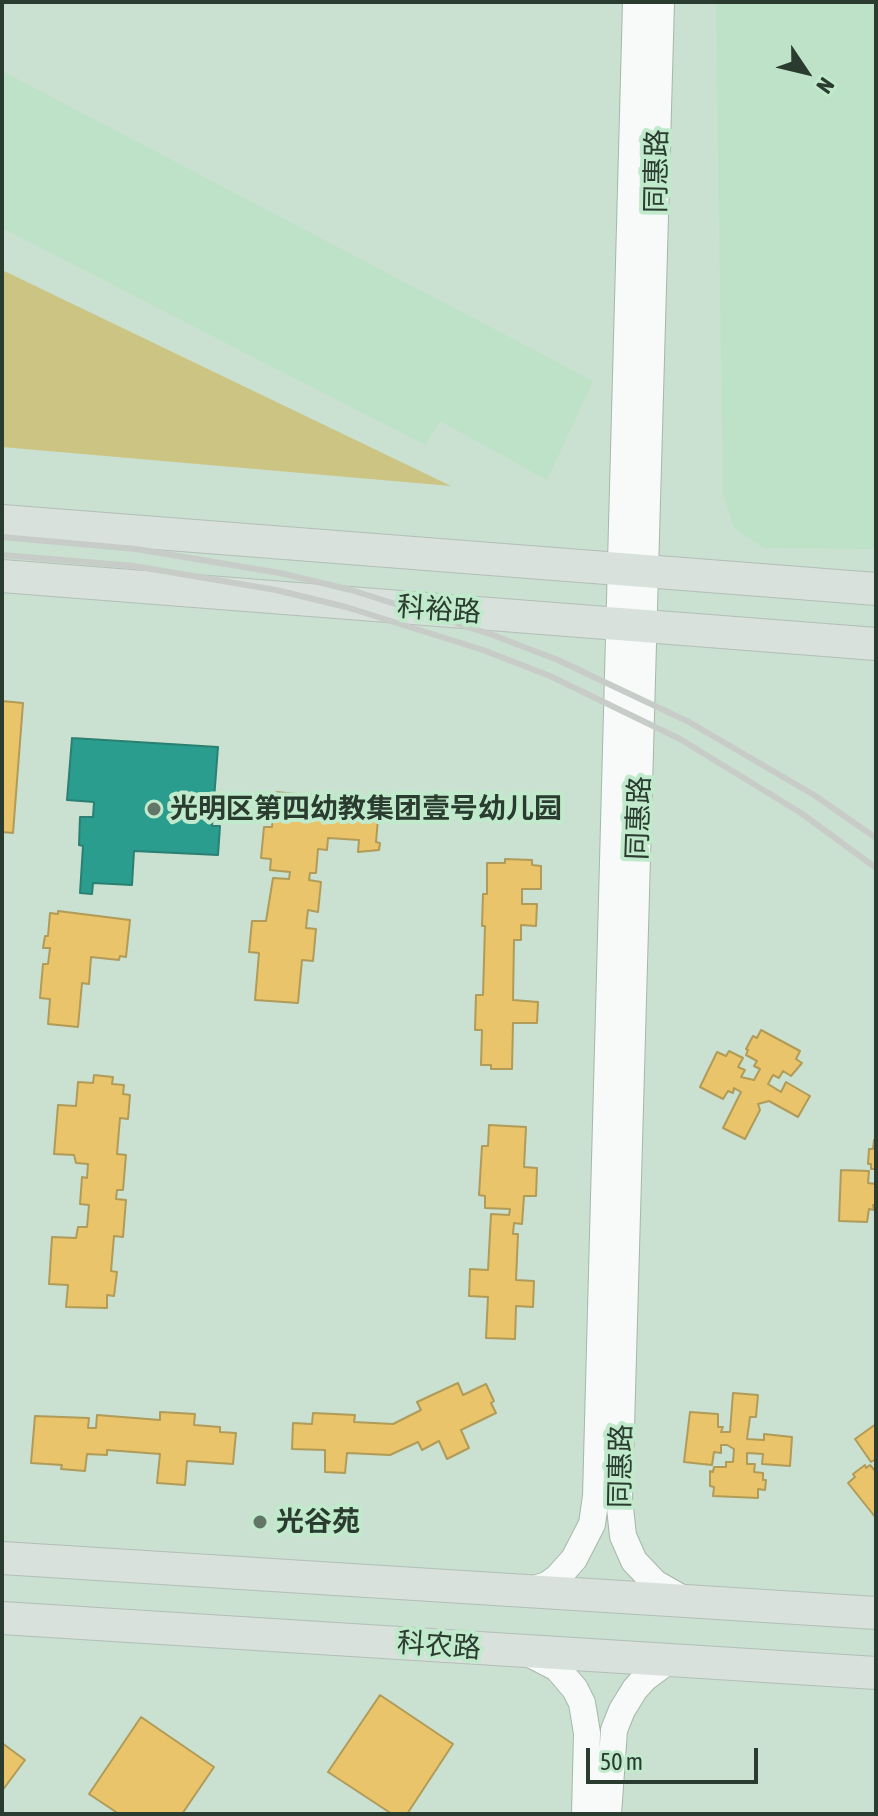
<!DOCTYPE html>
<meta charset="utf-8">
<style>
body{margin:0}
#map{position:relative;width:878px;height:1816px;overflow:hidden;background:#cae0d0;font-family:"Asap Condensed",sans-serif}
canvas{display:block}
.frame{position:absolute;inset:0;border:4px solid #2a3b2f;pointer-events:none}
.north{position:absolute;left:766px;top:32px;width:80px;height:80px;-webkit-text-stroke:6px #c0eacb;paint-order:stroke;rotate:125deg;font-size:22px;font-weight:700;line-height:32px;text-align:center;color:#2a3b2f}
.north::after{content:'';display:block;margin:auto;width:28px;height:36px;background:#2a3b2f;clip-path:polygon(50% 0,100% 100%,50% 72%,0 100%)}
.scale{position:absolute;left:586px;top:1748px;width:172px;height:36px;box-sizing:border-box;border:4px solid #2a3b2f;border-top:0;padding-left:10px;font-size:24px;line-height:28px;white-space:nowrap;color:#2a3b2f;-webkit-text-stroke:6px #c0eacb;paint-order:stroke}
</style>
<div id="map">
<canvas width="878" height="1816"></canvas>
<div class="frame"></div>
<div class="north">N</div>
<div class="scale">50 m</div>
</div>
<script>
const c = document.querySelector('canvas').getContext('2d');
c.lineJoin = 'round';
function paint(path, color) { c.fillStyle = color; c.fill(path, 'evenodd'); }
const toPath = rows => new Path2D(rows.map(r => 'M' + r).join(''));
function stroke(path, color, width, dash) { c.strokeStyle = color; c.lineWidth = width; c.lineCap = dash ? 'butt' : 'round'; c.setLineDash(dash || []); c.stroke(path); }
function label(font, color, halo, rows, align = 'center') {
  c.font = font + ' "Asap Condensed","Noto Sans SC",sans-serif'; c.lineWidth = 8; c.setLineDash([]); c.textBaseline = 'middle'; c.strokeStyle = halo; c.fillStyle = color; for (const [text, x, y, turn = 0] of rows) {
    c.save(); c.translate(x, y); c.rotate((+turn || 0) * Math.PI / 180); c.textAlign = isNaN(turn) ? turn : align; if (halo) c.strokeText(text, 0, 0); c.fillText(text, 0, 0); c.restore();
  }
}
const built = toPath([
 [716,2,876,2,876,549,764,548,734,528,723,493],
 [2,71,593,381,547,480,440,421,425,445,2,228]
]);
const forest = toPath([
 [2,270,451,486,2,447]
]);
const homes = toPath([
 [2,701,23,703,13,833,2,832,2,701],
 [275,792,353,799,352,805,379,807,376,842,380,843,379,850,358,852,359,840,328,838,327,850,318,849,316,873,310,873,309,880,321,882,318,912,308,910,306,928,316,929,313,961,302,960,298,1003,255,1000,259,953,249,952,252,921,266,921,273,878,289,879,290,872,270,870,271,859,261,858,264,827,272,827,275,792],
 [505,859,532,860,532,865,541,866,541,889,522,889,522,904,537,904,536,926,521,925,521,940,514,940,513,1000,538,1002,537,1023,513,1023,512,1069,491,1069,491,1065,481,1065,482,1030,475,1030,476,995,483,995,485,926,482,926,483,894,487,894,487,863,505,863,505,859],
 [58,911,130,920,126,957,120,956,119,960,91,957,89,984,82,983,78,1027,48,1024,50,999,40,998,43,964,48,964,50,948,43,948,45,936,48,936,50,913,58,914,58,911],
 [761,1030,800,1051,796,1059,802,1063,791,1076,783,1071,779,1078,773,1075,768,1084,781,1092,786,1082,810,1096,798,1117,769,1101,758,1104,760,1110,745,1139,723,1128,741,1092,734,1088,733,1093,728,1091,723,1099,700,1087,717,1052,726,1056,729,1051,743,1058,738,1067,745,1070,741,1077,754,1080,760,1069,754,1066,757,1061,746,1055,748,1050,746,1049,753,1036,757,1038,761,1030],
 [94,1075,113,1077,112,1084,124,1085,123,1094,130,1095,128,1119,120,1118,117,1154,126,1155,123,1190,117,1190,116,1199,126,1200,123,1237,114,1236,111,1271,117,1272,114,1296,107,1295,107,1308,66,1307,68,1285,49,1284,52,1237,76,1238,78,1227,87,1227,89,1205,80,1204,82,1177,87,1178,88,1164,76,1163,74,1155,54,1154,58,1105,76,1106,78,1082,93,1083,94,1075],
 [489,1125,526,1127,524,1167,537,1168,536,1196,524,1196,522,1224,514,1223,513,1234,518,1234,516,1280,534,1281,533,1307,516,1306,515,1339,486,1338,488,1297,469,1296,470,1269,488,1270,491,1214,509,1215,510,1209,485,1208,485,1196,479,1195,482,1146,488,1146,489,1125],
 [874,1140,876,1140,876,1169,871,1169,871,1164,868,1164,869,1149,873,1149,874,1140],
 [841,1170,869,1171,868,1183,876,1184,876,1205,873,1205,874,1210,869,1209,867,1222,839,1221,841,1170],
 [458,1383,463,1395,486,1384,494,1401,491,1403,496,1413,461,1430,469,1448,447,1459,439,1441,422,1450,418,1442,390,1455,347,1453,345,1473,325,1472,325,1450,292,1449,293,1423,312,1424,313,1413,355,1415,354,1422,393,1424,421,1410,417,1402,458,1383],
 [733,1393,758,1395,756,1417,750,1417,747,1439,764,1440,764,1434,792,1437,790,1466,762,1464,763,1454,747,1453,747,1464,755,1464,754,1472,763,1473,763,1480,766,1480,765,1490,758,1489,758,1498,713,1496,714,1487,710,1486,710,1471,713,1472,714,1467,726,1467,726,1462,733,1462,734,1449,727,1445,721,1445,721,1453,714,1452,712,1465,684,1462,690,1412,718,1414,718,1427,723,1427,721,1432,730,1432,733,1393],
 [160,1412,195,1414,194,1425,220,1427,220,1432,236,1433,233,1464,187,1461,185,1485,157,1483,160,1454,107,1450,107,1455,87,1454,85,1471,61,1469,62,1465,31,1463,35,1416,89,1418,88,1428,96,1428,97,1415,160,1420,160,1412],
 [876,1424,876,1459,871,1462,855,1439,876,1424],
 [865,1465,866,1468,870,1465,876,1472,876,1518,848,1483,855,1477,853,1474,865,1465],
 [380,1695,453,1744,407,1814,392,1814,328,1772,380,1695],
 [141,1717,214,1767,182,1814,119,1814,89,1794,141,1717],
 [2,1743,25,1760,2,1791,2,1743]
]);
const schools = toPath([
 [72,738,218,747,212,826,220,826,218,855,134,851,132,885,93,883,92,894,80,893,83,846,79,845,80,817,93,817,94,802,67,800,72,738]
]);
const minor = toPath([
 [661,2,619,1498,623,1536,634,1561,655,1583,683,1599],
 [528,1591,547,1585,557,1578,574,1559,592,1524,596,1496,636,2],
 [530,1654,557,1668,575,1689,582,1703,587,1733,585,1814],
 [608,1814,614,1730,622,1710,635,1689,645,1678,669,1660]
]);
const major = toPath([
 [2,521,876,589],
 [2,576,876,644],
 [2,1558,876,1613],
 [2,1618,876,1673]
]);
const rail = toPath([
 [2,537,136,549,280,573,351,590,490,634,558,660,689,722,814,795,876,838],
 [2,555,134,566,276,590,346,607,483,650,550,676,680,739,801,813,876,868]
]);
const markers = [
 [154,809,8,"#627567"],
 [260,1522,8,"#627567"]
];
const streetNames = [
 ["同惠路",657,171,-89],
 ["科裕路",439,610,4],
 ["同惠路",639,818,-88],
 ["同惠路",621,1466,-89],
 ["科农路",439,1646,4]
];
const poiNames = [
 ["光明区第四幼教集团壹号幼儿园",170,809],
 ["光谷苑",276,1522]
];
paint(built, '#bde2c7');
paint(forest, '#cbc482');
paint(homes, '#e9c46a');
stroke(homes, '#b09b58', 2);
paint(schools, '#2a9d8f');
stroke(schools, '#2a8072', 2);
stroke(minor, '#a6b7ab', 28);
stroke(major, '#b2beb6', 34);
stroke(minor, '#f7faf8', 26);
stroke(major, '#d8e1db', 32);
stroke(rail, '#c7ccc8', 6);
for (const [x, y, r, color] of markers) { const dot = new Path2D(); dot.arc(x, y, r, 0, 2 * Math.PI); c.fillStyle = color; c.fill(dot); stroke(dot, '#c0eacb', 3); }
label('28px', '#2a3b2f', '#c0eacb', streetNames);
label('bold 28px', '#2a3b2f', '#c0eacb', poiNames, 'left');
</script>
